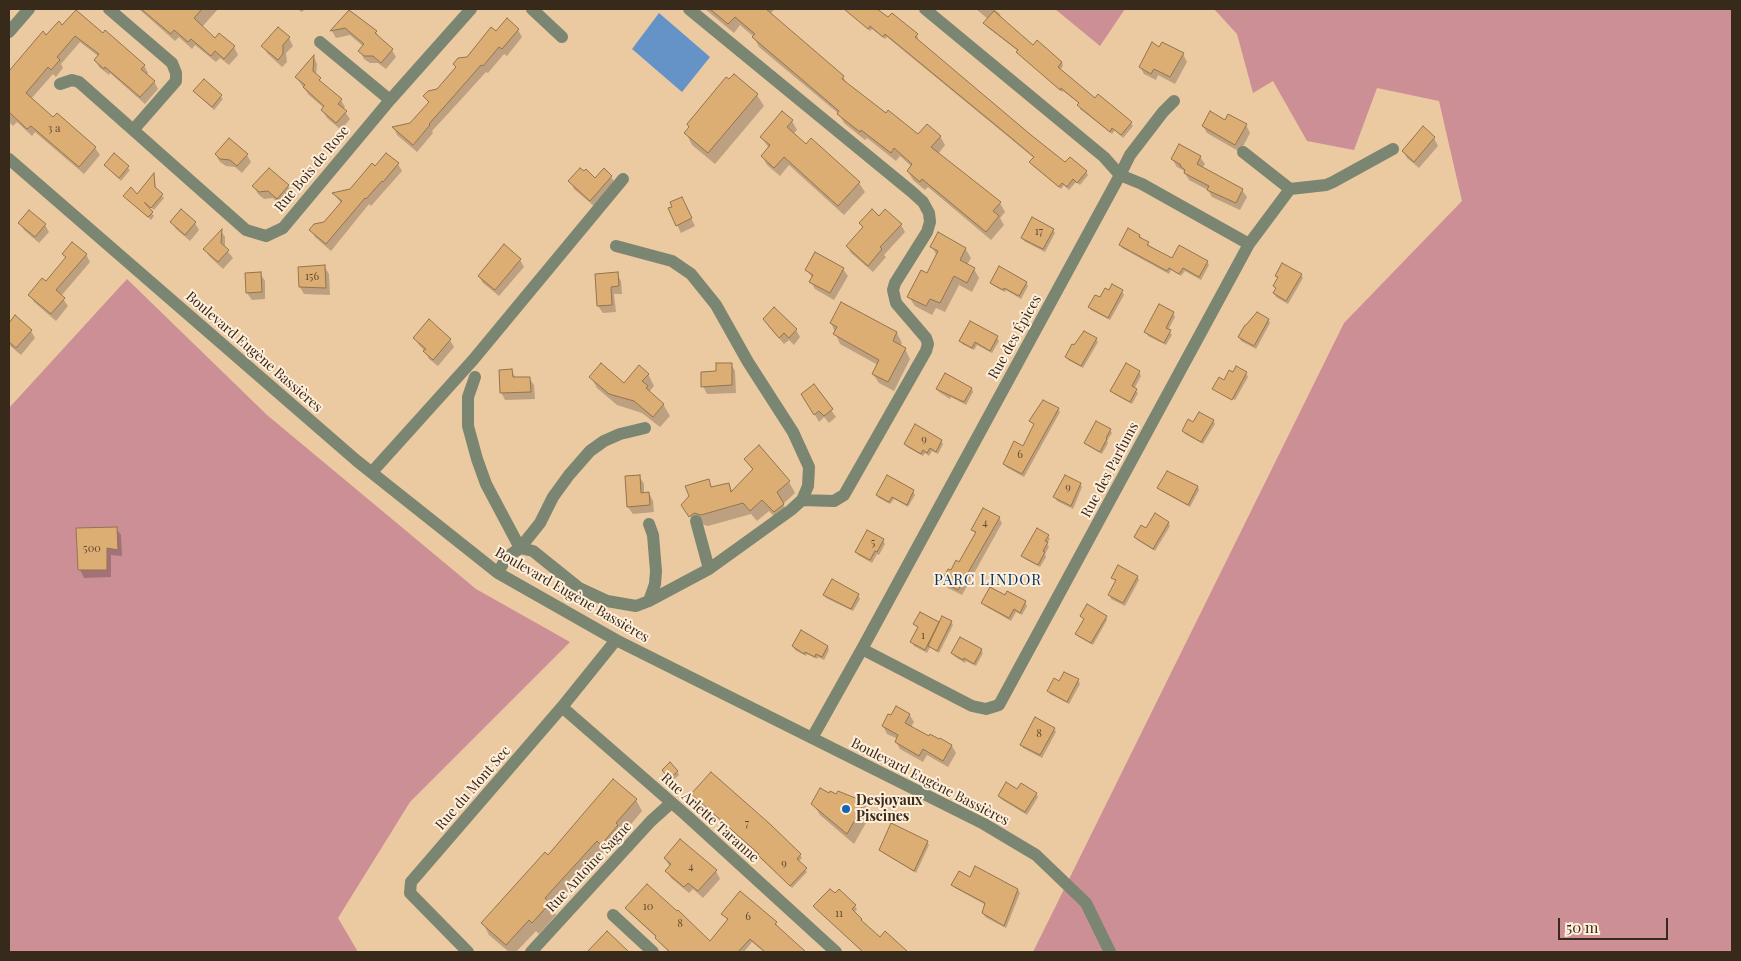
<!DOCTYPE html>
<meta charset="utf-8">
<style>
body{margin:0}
#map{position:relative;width:1741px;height:961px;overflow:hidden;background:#ebc9a1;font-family:"Playfair Display",serif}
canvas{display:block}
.frame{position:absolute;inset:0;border:10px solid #372a1a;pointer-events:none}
.scale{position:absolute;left:1558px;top:918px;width:110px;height:22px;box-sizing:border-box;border:2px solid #372a1a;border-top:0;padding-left:6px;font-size:15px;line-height:18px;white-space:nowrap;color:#372a1a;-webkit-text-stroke:4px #ffeed9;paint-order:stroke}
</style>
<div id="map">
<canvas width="1741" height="961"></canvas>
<div class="frame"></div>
<div class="scale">50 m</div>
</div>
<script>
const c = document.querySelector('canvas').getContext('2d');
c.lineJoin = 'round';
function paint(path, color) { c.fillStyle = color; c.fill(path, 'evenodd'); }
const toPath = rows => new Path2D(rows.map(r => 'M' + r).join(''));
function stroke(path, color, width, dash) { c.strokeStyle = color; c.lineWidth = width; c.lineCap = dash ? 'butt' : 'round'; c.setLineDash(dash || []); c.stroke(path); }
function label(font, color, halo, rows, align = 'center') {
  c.font = font + ' "Playfair Display",serif'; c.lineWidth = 4; c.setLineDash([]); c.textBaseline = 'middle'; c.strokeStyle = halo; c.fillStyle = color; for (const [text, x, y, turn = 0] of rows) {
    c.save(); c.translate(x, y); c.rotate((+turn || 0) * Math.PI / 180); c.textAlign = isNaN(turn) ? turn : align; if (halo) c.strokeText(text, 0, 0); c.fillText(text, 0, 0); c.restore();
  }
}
const green = toPath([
 [1055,9,1125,9,1100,46],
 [1214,9,1732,9,1732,952,1033,952,1344,323,1462,201,1439,101,1377,88,1354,150,1307,141,1273,81,1253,93,1237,34],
 [127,279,267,415,476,589,570,642,410,802,338,918,358,952,9,952,9,408]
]);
const water = toPath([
 [659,13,710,57,682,92,632,49]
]);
const shadow = toPath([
 [139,9,218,9,202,27,216,39,234,47,238,55,229,65,220,58,216,62,195,45,192,49,179,37,175,41],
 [297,9,305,9,302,12],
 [705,9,775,9,770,14,843,77,848,85,886,115,918,136,940,136,945,145,938,154,1000,203,1005,212,1000,218,1004,225,991,240,928,187,925,190,913,180,908,171,912,167,900,156,896,161,867,138,865,140,844,123,839,114,759,47,754,37,740,25,734,33],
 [846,9,876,9,888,19,917,35,918,38,916,40,1066,164,1086,172,1088,175,1080,185,1076,182,1069,190,1064,185,1061,189,1033,166,1031,163,1034,158,887,37,885,39,872,29,870,31],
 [976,9,994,9,1000,14,1001,18,1034,47,1062,62,1063,66,1060,70,1095,100,1131,123,1133,126,1123,138,1115,130,1112,134,1080,109,1080,104,1063,91,1062,92,1020,55,1018,51,987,27,985,23,988,19],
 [349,11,376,32,380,40,392,50,396,57,386,69,378,63,370,63,364,59,360,51,364,47,350,35,336,38,332,31],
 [62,27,103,34,144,65,148,73,146,75,154,81,158,89,145,104,110,73,109,75,99,67,95,60,98,56,80,42,61,64,63,68,56,77,53,74,31,99,53,119,57,114,95,148,100,155,84,174,35,132,32,136,17,122,13,126,9,122,9,81,46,37],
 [518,30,522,37,507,56,504,54,488,73,486,72,456,105,432,131,433,133,417,152,397,135,394,128,411,124,429,104,425,96,438,90,456,68,454,64,468,58,496,33],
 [289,38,293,46,286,53,287,62,282,67,267,53,263,46],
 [1160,48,1183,54,1187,62,1175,84,1158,75,1156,80,1144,74,1140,67],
 [314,57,317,64,316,76,323,84,341,100,345,107,343,109,350,119,341,130,327,118,322,110,324,108,309,95,296,77],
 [204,81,223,99,214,110,194,91],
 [757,95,764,106,715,164,692,145,686,133],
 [792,121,797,130,793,134,806,145,811,140,859,183,865,192,844,215,789,165,780,176,767,165,762,156,769,148,761,137],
 [1226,121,1246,125,1250,133,1240,152,1207,133,1203,126],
 [1434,138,1438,146,1419,168,1407,158,1403,151],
 [114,155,130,170,121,181,105,165],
 [216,155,247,155,251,162,242,173,235,167,226,166,220,162],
 [1200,157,1205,164,1202,168,1242,190,1247,197,1240,210,1212,197,1208,190,1189,180,1183,170,1177,167,1172,159],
 [398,164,402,171,371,206,369,204,331,251,315,237,311,230,324,224,341,203,334,194,351,190,375,168],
 [604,170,611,177,616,184,595,207,574,189,570,181,595,179],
 [154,175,156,189,164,198,154,210,148,205,147,207,154,216,151,220,125,196,137,195],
 [254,186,288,186,292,194,281,206,273,198,264,199,258,194],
 [685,206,695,226,681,233,677,225],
 [879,217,901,225,905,232,884,255,886,257,873,272,851,253,847,246,863,228,861,223],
 [172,222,195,223,199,230,190,241,176,229],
 [20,223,45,225,49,232,39,243,24,230],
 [1053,230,1055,233,1045,252,1024,241,1023,238],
 [1128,230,1140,236,1150,246,1172,260,1207,262,1209,265,1201,280,1185,271,1181,276,1171,270,1169,274,1122,248,1120,245],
 [221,231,225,237,225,248,233,258,223,269,209,256,205,249],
 [932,247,965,248,971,258,967,265,974,269,979,278,972,292,959,285,945,312,936,308,932,315,915,306,909,297,927,275,937,256],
 [64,254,86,254,90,262,61,296,68,306,56,321,34,302,30,295,46,283,66,258],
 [520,260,524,267,499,296,483,283,479,276],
 [324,266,329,274,330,295,304,294,300,287],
 [843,269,848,276,834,300,815,289,811,282,813,279,807,270],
 [260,273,265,281,265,299,252,300,247,293],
 [617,274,621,281,622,294,614,294,616,312,603,313,598,306],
 [1301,275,1303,278,1288,304,1276,297,1274,293,1276,289,1275,286,1279,279,1277,276],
 [992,283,1026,283,1028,286,1021,299,1006,290,1005,292,994,286],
 [1122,291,1124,295,1110,320,1091,310,1089,307,1101,299],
 [774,309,796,330,800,337,794,345,789,340,784,344,769,327,764,319],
 [1173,313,1175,317,1168,330,1172,335,1166,345,1148,336,1146,332],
 [1268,319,1270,323,1256,349,1241,341,1239,337],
 [9,321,31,331,35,338,21,355,9,345],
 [831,323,897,333,902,343,900,346,905,349,910,359,894,391,879,383,873,374,878,365,840,344],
 [997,337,999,341,992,353,977,345,974,350,962,344,961,341],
 [415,338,450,340,454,347,438,366,429,359,425,351,419,345],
 [1096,339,1098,342,1083,368,1068,360,1067,357],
 [731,364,735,371,736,393,707,394,703,386,717,372],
 [511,371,516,378,529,378,534,385,535,399,505,400,501,392],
 [1139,372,1141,376,1134,389,1138,393,1132,404,1114,394,1112,391],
 [1246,373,1248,377,1235,400,1213,389,1225,381],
 [648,374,654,386,649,392,663,404,670,416,660,427,642,413,617,405,597,388,591,377,624,385],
 [945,374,972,389,973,392,966,405,951,397,950,399,939,392,937,389],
 [814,386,836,417,829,423,824,417,819,422,803,394],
 [1058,409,1060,412,1024,477,1006,467,1004,464,1023,447,1035,426,1031,421],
 [1213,420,1215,424,1203,444,1185,434,1183,431,1194,424],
 [1110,430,1112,433,1107,441,1108,443,1102,454,1088,446,1086,443],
 [941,441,943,444,938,454,932,451,929,456,925,453,923,456,907,447,905,444],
 [746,459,789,482,795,493,783,504,790,516,781,523,769,511,757,521,751,514,708,526,701,524,697,527,683,505,709,481,712,488,728,484,733,492,753,471],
 [1167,472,1198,487,1199,490,1190,507,1161,491,1159,488],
 [639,476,644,484,644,494,649,493,653,501,654,512,633,514,628,507],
 [887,477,913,491,915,495,908,507,894,499,890,504,879,498,877,495],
 [1080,484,1082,487,1073,509,1057,501,1055,497],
 [999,518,1002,523,962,595,946,587,943,581,959,564,976,535,973,530],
 [1168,522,1170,526,1155,551,1137,540,1135,537,1147,529],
 [116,528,121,535,122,556,111,555,111,577,84,578,80,570,77,529],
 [1048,536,1050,539,1047,543,1049,547,1045,554,1046,557,1040,567,1025,559,1023,556],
 [883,540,885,544,879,555,877,554,872,563,858,555,856,552],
 [1137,576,1139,580,1125,606,1111,599,1110,595,1117,582,1113,578],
 [824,595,858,595,860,599,853,611,826,598],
 [1006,597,1025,602,1027,606,1022,615,1016,612,1011,621,985,606,983,603],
 [920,613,940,625,943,618,951,622,953,625,939,653,930,647,927,653,914,646,912,642,919,629,914,624],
 [1081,616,1106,616,1107,620,1093,645,1079,637,1077,634,1085,621],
 [793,646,828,647,829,650,824,660,818,657,817,659,807,654,806,656,795,650],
 [981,650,983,653,976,666,966,661,965,663,954,656,952,653],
 [1078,680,1080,684,1069,704,1050,694,1048,691],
 [909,714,914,722,911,727,929,738,952,746,956,753,948,767,927,755,923,762,900,749,896,742,898,739,887,734,883,726,891,717],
 [1054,729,1056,732,1042,758,1023,748,1021,745],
 [677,771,679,775,672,781,665,774],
 [711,774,800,855,802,858,798,862,807,872,792,888,761,859,759,855,695,797],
 [1018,791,1036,793,1038,797,1027,815,1001,799,999,796],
 [830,795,864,803,871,814,854,844,820,815,813,803],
 [636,800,642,811,622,835,623,838,608,855,604,852,552,909,556,915,539,934,536,931,516,952,509,952,489,935,483,923,548,857],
 [927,842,929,845,916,873,883,853,881,850],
 [665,859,716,871,720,879,703,898,693,889,689,893,671,878,667,871,670,867],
 [971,879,1018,890,1020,893,1006,928,985,917,983,913,986,905,955,888,953,885],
 [839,890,855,906,857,909,854,913,863,923,880,938,903,952,863,952,817,910,815,907,835,895],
 [627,908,710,943,728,921,723,914,776,923,778,927,777,928,804,952,764,952,752,942,744,952,669,952,659,942,657,938,629,912]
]);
const building = toPath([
 [141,9,202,9,194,18,215,38,219,33,235,46,224,59,215,51,211,56,191,39,188,42,174,30,171,34,141,9],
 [710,9,766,9,844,76,842,79,886,113,888,110,918,134,927,124,941,136,931,147,1001,202,993,211,999,216,986,232,922,179,920,182,907,171,912,164,894,148,891,153,861,130,860,132,837,114,839,111,752,37,755,34,735,17,728,24,710,9],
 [844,9,877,9,888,17,892,13,918,34,915,37,1031,135,1065,162,1070,157,1087,171,1077,183,1073,179,1067,187,1062,183,1059,187,1029,162,1034,157,1009,136,885,34,883,37,870,26,868,29,844,9],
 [76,10,103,33,105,30,145,65,141,69,155,81,140,97,105,67,104,69,94,60,99,54,75,36,57,57,60,60,51,70,48,67,26,93,53,117,57,113,96,147,79,167,31,126,27,129,9,112,9,71,43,31,46,35,59,21,62,25,76,10],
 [349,10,377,31,375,33,393,49,381,63,373,56,364,56,358,51,364,44,345,28,330,31,349,10],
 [994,11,1033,45,1037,40,1062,62,1058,67,1070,77,1095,98,1098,94,1132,122,1121,135,1112,128,1110,132,1077,105,1079,103,1061,88,1060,90,1016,52,1018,50,983,23,994,11],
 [507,18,519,29,502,49,499,47,483,66,481,65,452,98,429,124,430,125,413,145,392,127,410,123,429,102,423,96,428,91,437,89,456,67,453,64,458,58,467,57,491,27,496,31,507,18],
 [278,27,290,37,283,45,283,54,278,60,261,46,278,27],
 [1152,42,1159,47,1162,42,1184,53,1170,77,1154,69,1151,74,1139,67,1152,42],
 [314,55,313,71,321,78,319,80,342,99,338,104,347,111,336,123,321,110,324,106,303,87,305,85,295,77,314,55],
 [734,74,758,94,708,153,684,133,689,127,687,124,726,77,729,79,734,74],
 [204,79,222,95,212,107,193,91,204,79],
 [782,111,793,120,787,127,806,144,811,138,860,182,838,206,784,157,774,168,761,156,770,145,760,137,782,111],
 [1210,111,1225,120,1228,114,1247,124,1235,145,1202,126,1210,111],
 [1423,126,1435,137,1414,162,1402,151,1423,126],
 [229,138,248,154,237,166,230,160,220,159,215,154,229,138],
 [1179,144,1201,156,1197,164,1243,189,1236,203,1207,190,1209,186,1184,173,1185,170,1180,166,1181,165,1171,159,1179,144],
 [114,153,129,166,119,178,104,165,114,153],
 [386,153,399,163,383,182,382,181,366,199,365,198,326,244,309,230,314,224,324,222,342,201,332,193,350,189,372,163,375,166,386,153],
 [269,168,289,185,277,199,268,191,259,192,252,186,269,168],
 [580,168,584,171,586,169,595,178,604,168,612,176,590,201,568,181,580,168],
 [154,173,155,187,163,194,151,208,144,202,153,212,148,217,123,196,131,187,137,194,154,173],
 [682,197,692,218,676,226,668,208,672,207,670,202,682,197],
 [181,209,196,222,185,235,170,222,181,209],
 [872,209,879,216,885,209,902,224,880,247,882,249,868,266,846,246,863,227,859,223,872,209],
 [29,210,46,224,35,237,18,223,29,210],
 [1032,217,1054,229,1043,249,1021,238,1032,217],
 [1128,228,1140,235,1139,237,1149,242,1147,245,1172,258,1179,245,1208,261,1199,277,1183,268,1179,274,1169,268,1167,271,1119,245,1128,228],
 [222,229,221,243,229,250,218,262,203,249,222,229],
 [938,232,966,248,960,260,975,268,967,283,954,276,940,303,930,299,926,306,907,297,921,270,927,273,938,251,930,247,938,232],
 [72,242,87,254,56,290,65,298,51,314,28,295,42,278,46,281,66,257,62,254,72,242],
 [504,244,521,259,495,290,478,276,504,244],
 [815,252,844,268,830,293,809,282,813,275,805,270,815,252],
 [1282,263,1302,274,1286,301,1273,293,1276,288,1273,286,1278,277,1275,276,1282,263],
 [325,265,326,288,299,287,298,267,325,265],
 [999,266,1027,282,1019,296,1004,288,1003,290,990,283,999,266],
 [261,272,262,292,246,293,245,273,261,272],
 [618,272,619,286,611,287,612,305,597,306,595,274,618,272],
 [1112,284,1123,290,1108,318,1088,307,1095,295,1100,297,1105,288,1109,290,1112,284],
 [841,302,897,332,893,341,906,348,888,382,872,374,879,360,833,334,837,327,830,323,841,302],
 [1159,304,1174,312,1166,328,1171,330,1164,343,1144,332,1159,304],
 [774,307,797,329,789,338,784,333,779,338,763,319,774,307],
 [1257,312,1269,319,1254,346,1238,337,1245,325,1246,325,1257,312],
 [15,315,32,330,16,348,9,342,9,323,15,315],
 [429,319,451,339,433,360,423,351,426,349,413,338,429,319],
 [970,321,998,336,990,351,975,342,972,348,959,341,970,321],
 [1084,331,1097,338,1081,366,1065,357,1072,344,1074,345,1084,331],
 [601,363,624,383,639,365,649,374,642,381,648,386,646,388,664,404,653,417,634,401,609,394,589,377,601,363],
 [716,363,732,363,732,385,701,387,701,372,716,371,716,363],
 [1126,363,1140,371,1132,386,1137,389,1130,402,1110,391,1126,363],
 [1236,366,1247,372,1232,400,1212,389,1219,377,1224,380,1229,370,1233,372,1236,366],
 [512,369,513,377,530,377,531,392,500,393,499,370,512,369],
 [945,373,972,388,964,402,936,389,945,373],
 [814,384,833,409,824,416,819,411,814,415,801,394,814,384],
 [1043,400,1059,408,1022,474,1003,464,1014,441,1023,446,1034,424,1029,421,1043,400],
 [1199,412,1214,420,1201,442,1182,431,1188,419,1193,422,1199,412],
 [1096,421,1111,429,1106,438,1107,439,1100,452,1084,443,1096,421],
 [915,424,942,440,936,452,930,448,927,453,923,450,921,454,904,444,915,424],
 [759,445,790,481,777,492,784,504,774,512,762,500,750,511,743,503,701,515,694,513,689,517,681,505,689,496,685,486,709,479,711,487,729,483,731,492,753,469,744,459,759,445],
 [1167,471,1198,486,1188,505,1157,488,1167,471],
 [640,475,641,493,649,492,650,505,627,507,625,476,640,475],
 [887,475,914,490,907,505,892,497,889,502,876,495,887,475],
 [1065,475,1081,483,1071,506,1053,497,1065,475],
 [983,508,1000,517,958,590,942,581,948,569,951,570,956,560,959,562,976,532,971,530,983,508],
 [1155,513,1169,522,1153,549,1134,537,1141,525,1146,528,1155,513],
 [117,527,118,550,107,548,107,570,78,570,76,528,117,527],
 [1037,528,1049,535,1045,541,1048,542,1043,551,1045,552,1038,565,1021,556,1037,528],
 [867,530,884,539,877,552,875,551,870,560,855,552,867,530],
 [1118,565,1138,576,1123,603,1108,595,1116,580,1111,578,1118,565],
 [832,579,859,594,851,609,823,595,832,579],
 [990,587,1005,595,1007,591,1026,601,1020,613,1014,609,1009,618,981,603,990,587],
 [1087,604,1107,616,1091,643,1075,634,1084,619,1080,616,1087,604],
 [920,612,939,622,925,650,910,642,918,627,913,624,920,612],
 [942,616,952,621,937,651,928,646,942,616],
 [801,630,828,646,822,657,816,654,815,657,805,652,804,654,792,646,801,630],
 [960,637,982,649,974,664,964,658,963,660,951,653,960,637],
 [1064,672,1079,679,1067,702,1047,691,1054,678,1059,681,1064,672],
 [896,706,910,714,905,723,929,736,930,734,939,739,940,738,952,745,943,761,923,749,919,756,895,742,898,735,882,726,888,714,891,715,896,706],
 [1035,717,1055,728,1040,755,1020,745,1035,717],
 [670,762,678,771,669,779,662,770,670,762],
 [711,772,770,824,801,854,797,859,807,868,790,886,758,855,759,854,691,794,711,772],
 [613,779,637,799,616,823,618,825,601,845,597,841,545,898,550,903,532,923,529,920,506,945,481,923,545,852,548,855,613,779],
 [1006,782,1017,789,1021,783,1037,793,1025,812,998,796,1006,782],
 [820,788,829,793,830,791,836,794,838,791,865,802,847,834,811,804,820,788],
 [891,823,928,841,914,871,879,850,891,823],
 [680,839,717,870,698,891,688,883,684,887,665,871,671,864,664,858,680,839],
 [975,866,1018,889,1004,926,982,913,985,903,951,885,959,871,970,877,975,866],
 [647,884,677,911,678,910,710,941,728,919,721,914,740,891,777,922,775,924,806,952,765,952,750,939,738,952,670,952,655,938,656,936,625,908,647,884],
 [830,889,835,893,839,889,856,905,852,909,862,919,861,920,880,937,885,931,908,952,863,952,813,906,830,889],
 [607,931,629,952,587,952,607,931]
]);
const minor = toPath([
 [109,9,172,63,176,73,176,81,134,129],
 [532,9,562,37],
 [689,9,912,192,923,202,929,213,930,222,927,232,895,283,893,290,896,303,926,338,928,344,926,351,844,495,834,501,802,500],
 [9,32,29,9],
 [320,42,390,100],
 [60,84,72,80,79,82,246,230,266,236,283,228,390,100,471,9],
 [1243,152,1290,189],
 [9,159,357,461,498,573,616,640,984,824,1036,855,1086,903,1110,952],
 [1249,244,1290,189,1326,185,1333,182,1393,149],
 [475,377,468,397,468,426,477,459,486,484,520,548,540,523,553,497,569,475,590,451,604,441,620,434,645,428],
 [372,472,473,360,623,179],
 [696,521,709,569],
 [498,573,506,558,520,548,533,551,579,588,607,601,636,606,649,601,709,569,791,510,802,500,808,486,809,467,793,432,748,362,716,305,691,274,672,261,616,246],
 [649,601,655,584,656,571,653,535,649,524],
 [862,649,972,706,986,709,999,705,1249,244,1142,184,1120,175,1130,155,1163,112,1174,101],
 [562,707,687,816,836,952],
 [812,738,862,649,1120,175,1104,157,925,9],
 [613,915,653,952],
 [468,952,410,893,411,882,562,707,616,640],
 [531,952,651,821,671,803]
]);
const markers = [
 [846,809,5,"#1166b4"]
];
const numberNames = [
 ["3 a",54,129],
 ["17",1039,232],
 ["156",312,277],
 ["9",924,440],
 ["6",1020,455],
 ["9",1068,488],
 ["4",985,523],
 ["5",873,543],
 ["500",92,549],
 ["1",923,636],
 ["8",1039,734],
 ["7",747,824],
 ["9",784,864],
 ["4",691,867],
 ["10",648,907],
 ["11",839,914],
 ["6",748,917],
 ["8",680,924]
];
const streetNames = [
 ["Rue Bois de Rose",312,169,-50],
 ["Rue des Épices",1015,337,-61],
 ["Boulevard Eugène Bassières",254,352,41],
 ["Rue des Parfums",1110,470,-62],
 ["Boulevard Eugène Bassières",572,595,30],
 ["Boulevard Eugène Bassières",930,782,27],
 ["Rue du Mont Sec",473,788,-49],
 ["Rue Arlette Taranne",710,818,42],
 ["Rue Antoine Sagne",589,867,-47]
];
const poiNames = [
 ["Desjoyaux",856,801],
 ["Piscines",856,817]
];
const neighbourhoodNames = [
 ["PARC LINDOR",988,580]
];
paint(green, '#cc8f96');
paint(water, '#6593c7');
paint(shadow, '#0003');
paint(building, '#ddae74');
stroke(building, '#92744d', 1);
stroke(minor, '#7a8572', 12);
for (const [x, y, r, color] of markers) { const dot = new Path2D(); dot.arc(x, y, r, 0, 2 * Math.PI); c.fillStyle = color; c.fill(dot); stroke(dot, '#ffeed9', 2); }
label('11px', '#604b30', null, numberNames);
label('14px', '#372a1a', '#ffeed9', streetNames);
label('bold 14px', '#372a1a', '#ffeed9', poiNames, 'left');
c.letterSpacing = '1px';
label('15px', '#003667', '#ffeed9', neighbourhoodNames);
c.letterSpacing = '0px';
</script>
